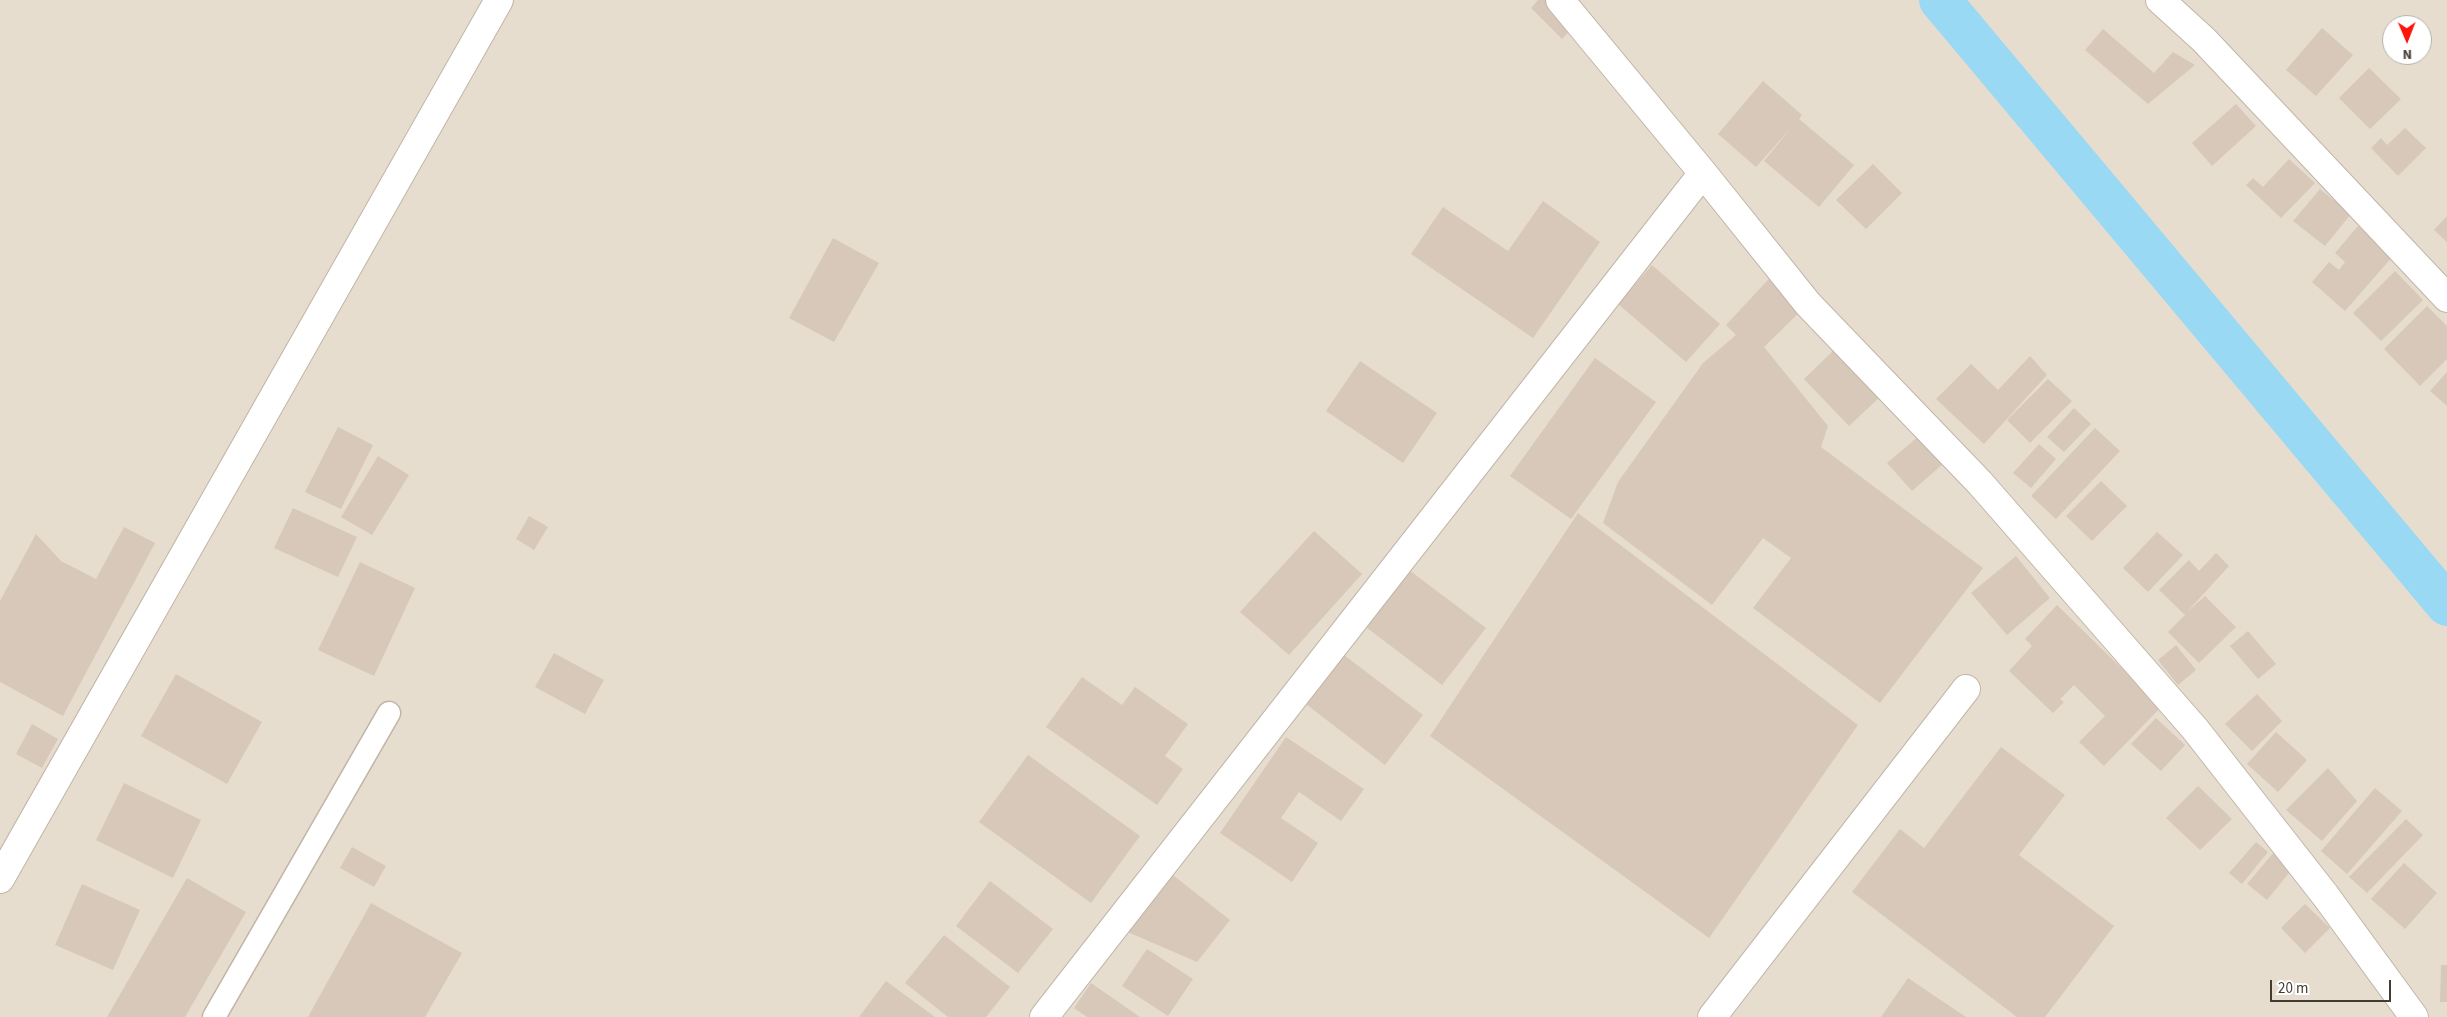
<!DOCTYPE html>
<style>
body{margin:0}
#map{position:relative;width:2447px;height:1017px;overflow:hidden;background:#f2ebe2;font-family:"Source Sans 3",sans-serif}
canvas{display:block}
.north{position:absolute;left:2382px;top:15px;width:50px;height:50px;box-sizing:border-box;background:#fff;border:1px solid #b4b1ad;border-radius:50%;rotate:179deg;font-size:14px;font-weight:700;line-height:20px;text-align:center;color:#443b32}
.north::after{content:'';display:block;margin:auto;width:18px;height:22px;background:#ff140c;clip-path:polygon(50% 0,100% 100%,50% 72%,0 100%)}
.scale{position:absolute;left:2270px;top:980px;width:121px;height:22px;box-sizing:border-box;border:2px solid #443b32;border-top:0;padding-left:6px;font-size:15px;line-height:18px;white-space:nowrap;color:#443b32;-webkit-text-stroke:4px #fff;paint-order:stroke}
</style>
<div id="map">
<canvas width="2447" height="1017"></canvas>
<div class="north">N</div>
<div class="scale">20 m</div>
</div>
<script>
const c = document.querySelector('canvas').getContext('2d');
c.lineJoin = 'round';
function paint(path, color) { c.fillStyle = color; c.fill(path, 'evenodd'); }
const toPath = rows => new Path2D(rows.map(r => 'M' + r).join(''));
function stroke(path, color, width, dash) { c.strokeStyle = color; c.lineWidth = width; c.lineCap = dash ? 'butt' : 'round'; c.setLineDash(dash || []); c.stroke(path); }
const residential = toPath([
 [0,0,2447,0,2447,1017,0,1017],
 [2392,25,2422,25,2422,55,2392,55]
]);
const canal = toPath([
 [1940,0,2447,605]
]);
const building = toPath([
 [1538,0,1555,0,1578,22,1562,39,1531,8],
 [2322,28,2353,55,2316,96,2286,70],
 [2103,29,2154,73,2173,52,2195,65,2148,104,2085,50],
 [2369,68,2401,99,2370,129,2339,98],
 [1763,81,1802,115,1799,119,1854,165,1819,207,1764,161,1791,128,1756,167,1718,134],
 [2236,104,2256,126,2212,166,2192,143],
 [2405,128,2426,148,2398,176,2371,148,2381,138,2387,145],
 [2289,159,2315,183,2281,218,2246,185,2253,178,2263,187],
 [1873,164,1902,193,1866,229,1836,200],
 [2320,189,2351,214,2325,246,2293,221],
 [1543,201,1600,242,1533,338,1411,254,1443,207,1508,251],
 [2447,216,2447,242,2434,230],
 [2358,226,2393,256,2345,311,2312,282,2329,262,2339,270,2345,262,2335,253],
 [833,238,879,263,834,342,789,318],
 [1652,265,1720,324,1686,362,1618,304],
 [1780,267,1808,304,1764,347,1828,426,1821,447,1983,568,1880,703,1753,608,1791,558,1763,538,1712,605,1603,523,1618,482,1703,363,1736,335,1726,325],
 [2395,271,2423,300,2381,341,2353,313],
 [2427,306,2447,326,2447,359,2420,386,2384,349],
 [1837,347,1883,394,1849,426,1804,379],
 [2030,356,2047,375,1984,444,1936,399,1971,364,1998,390],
 [1595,358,1656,402,1571,519,1510,476],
 [1360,361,1437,413,1403,463,1326,411],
 [2447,372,2447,406,2430,391],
 [2048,379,2072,401,2030,443,2007,420],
 [2074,408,2091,424,2064,452,2047,437],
 [338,427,373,445,341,509,305,492],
 [2095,428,2120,451,2056,519,2031,496],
 [1920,435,1944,463,1912,491,1887,463],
 [2039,444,2056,459,2031,488,2013,473],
 [378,456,409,475,372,535,341,517],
 [2101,481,2127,506,2092,541,2066,516],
 [293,508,357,537,338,577,274,548],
 [1578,513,1858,725,1709,938,1430,736],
 [529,516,548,527,534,550,516,539],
 [124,527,155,543,63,716,0,682,0,601,36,534,61,561,96,579],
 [1314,531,1362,574,1289,655,1240,612],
 [2157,532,2183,555,2148,592,2123,568],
 [2216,553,2229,566,2187,612,2205,596,2236,627,2199,663,2168,632,2185,615,2159,590,2189,560,2199,571],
 [2016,556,2050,598,2007,635,1971,593],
 [360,562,415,588,374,676,318,650],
 [1405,567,1486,628,1442,685,1362,624],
 [2057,605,2161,707,2104,766,2079,742,2105,716,2074,685,2060,699,2064,702,2053,713,2009,671,2032,646,2025,639],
 [2248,631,2276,664,2258,679,2230,646],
 [2176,645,2196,670,2178,685,2158,660],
 [1340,652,1423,715,1385,765,1302,701],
 [554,653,604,680,585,714,535,687],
 [176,674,262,722,227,784,141,736],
 [1082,677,1122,705,1135,687,1188,724,1165,756,1183,769,1157,805,1046,727],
 [2257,694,2282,721,2252,751,2225,724],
 [2156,718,2185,745,2161,771,2131,744],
 [32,724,58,739,42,768,16,754],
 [2276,732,2307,760,2278,792,2247,764],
 [1286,737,1364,789,1341,821,1299,792,1281,818,1318,843,1292,882,1220,833],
 [2001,747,2065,795,2019,855,2114,926,2045,1017,2017,1017,1852,892,1900,829,1924,848],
 [1028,755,1140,836,1091,903,979,822],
 [2328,768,2357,801,2322,841,2286,810],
 [124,783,201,820,173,878,96,840],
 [2198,786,2232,819,2200,850,2166,818],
 [2375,788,2402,811,2347,874,2321,851],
 [2406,819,2423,835,2367,893,2349,877],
 [2256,842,2268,852,2242,884,2229,873],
 [352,847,386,866,374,887,340,868],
 [2274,852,2293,868,2267,900,2247,884],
 [2404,863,2437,893,2405,929,2371,899],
 [1169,872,1230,920,1197,962,1123,930],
 [187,878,246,912,185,1017,107,1017],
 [990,881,1053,929,1018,973,956,926],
 [82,884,140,910,113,970,55,945],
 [371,903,462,953,425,1017,308,1017],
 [2305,904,2330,928,2305,953,2281,928],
 [944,935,1010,987,986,1017,948,1017,905,983],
 [1147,949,1193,979,1168,1016,1122,986],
 [2441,965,2447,965,2447,1002,2440,1002],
 [1908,978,1966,1017,1881,1017],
 [886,981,935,1017,859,1017],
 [1091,983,1140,1017,1087,1017,1074,1008]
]);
const service = toPath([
 [214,1017,389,713]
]);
const minor = toPath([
 [1560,0,1703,173,1808,304,1980,483,2195,729,2325,895,2414,1017],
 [0,879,499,0],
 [1044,1017,1703,173],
 [1712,1017,1966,689]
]);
const tertiary = toPath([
 [2160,0,2204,40,2447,298]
]);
paint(residential, '#e7ddcf');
stroke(canal, '#99d9f4', 42);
paint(building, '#d7c8ba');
stroke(service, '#c1b5a7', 25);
stroke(minor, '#c1b5a7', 30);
stroke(tertiary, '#c1b5a7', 30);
stroke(service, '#fff', 22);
stroke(minor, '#fff', 28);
stroke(tertiary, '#fff', 28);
</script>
